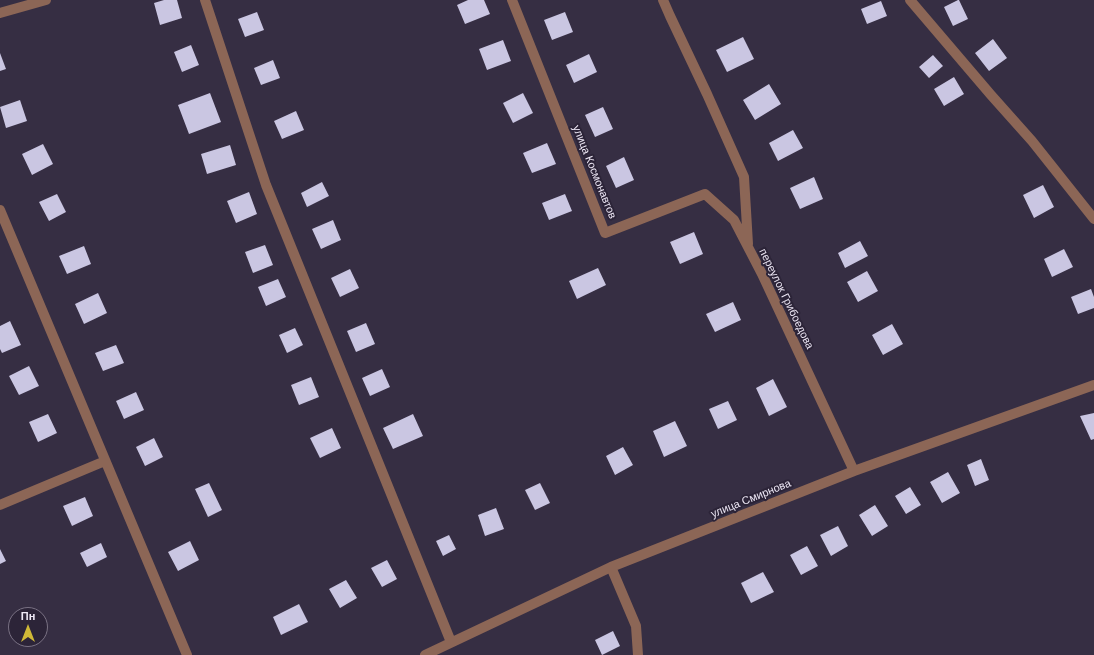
<!DOCTYPE html>
<meta charset="utf-8">
<style>
body{margin:0}
#map{position:relative;width:1094px;height:655px;overflow:hidden;background:#362e43;font-family:Arial,sans-serif}
canvas{display:block}
.north{position:absolute;left:8px;top:607px;width:40px;height:40px;box-sizing:border-box;background:#2c2438;border:1px solid #7a7284;border-radius:50%;rotate:0deg;font-size:11px;font-weight:700;line-height:16px;text-align:center;color:#eee8f6}
.north::after{content:'';display:block;margin:auto;width:14px;height:18px;background:#cfb837;clip-path:polygon(50% 0,100% 100%,50% 72%,0 100%)}
</style>
<div id="map">
<canvas width="1094" height="655"></canvas>
<div class="north">Пн</div>
</div>
<script>
const c = document.querySelector('canvas').getContext('2d');
c.lineJoin = 'round';
function paint(path, color) { c.fillStyle = color; c.fill(path, 'evenodd'); }
const toPath = rows => new Path2D(rows.map(r => 'M' + r).join(''));
function stroke(path, color, width, dash) { c.strokeStyle = color; c.lineWidth = width; c.lineCap = dash ? 'butt' : 'round'; c.setLineDash(dash || []); c.stroke(path); }
function label(font, color, halo, rows, align = 'center') {
  c.font = font + ' Arial,sans-serif'; c.lineWidth = 4; c.setLineDash([]); c.textBaseline = 'middle'; c.strokeStyle = halo; c.fillStyle = color; for (const [text, x, y, turn = 0] of rows) {
    c.save(); c.translate(x, y); c.rotate((+turn || 0) * Math.PI / 180); c.textAlign = isNaN(turn) ? turn : align; if (halo) c.strokeText(text, 0, 0); c.fillText(text, 0, 0); c.restore();
  }
}
const building = toPath([
 [164,0,177,0,182,18,160,25,154,3],
 [468,0,484,0,490,14,465,24,457,5],
 [958,0,959,0,968,19,953,26,944,7],
 [881,1,887,16,867,24,861,9],
 [257,12,264,30,245,37,238,19],
 [565,12,573,32,552,40,544,20],
 [743,37,754,59,727,72,716,50],
 [993,39,1007,58,989,71,975,53],
 [503,40,511,61,487,70,479,49],
 [191,45,199,65,182,72,174,52],
 [0,53,6,69,0,71],
 [589,54,597,72,574,83,566,65],
 [933,55,943,66,929,78,919,67],
 [273,60,280,78,261,85,254,68],
 [954,77,964,94,944,106,934,89],
 [769,84,781,104,755,120,743,100],
 [210,93,221,122,189,134,178,105],
 [523,93,533,113,513,123,503,103],
 [20,100,27,121,6,128,0,107],
 [603,107,613,129,595,137,585,115],
 [296,111,304,130,282,139,274,121],
 [793,130,803,148,778,161,769,143],
 [547,143,556,164,532,173,523,153],
 [43,144,53,164,32,175,22,154],
 [230,145,236,165,207,174,201,154],
 [624,157,634,180,616,188,606,166],
 [814,177,823,199,800,209,790,188],
 [322,182,329,196,307,207,301,193],
 [1043,185,1054,207,1034,218,1023,195],
 [249,192,257,214,236,223,227,201],
 [57,194,66,212,49,221,39,202],
 [565,194,572,211,549,220,542,203],
 [333,220,341,240,321,249,312,229],
 [694,232,703,254,680,264,670,242],
 [860,241,868,256,845,268,838,253],
 [265,245,273,265,253,273,245,252],
 [84,246,91,264,67,274,59,256],
 [1064,249,1073,267,1052,277,1044,259],
 [598,268,606,285,577,299,569,281],
 [350,269,359,288,340,297,331,278],
 [867,271,878,291,858,302,847,282],
 [278,279,286,297,266,306,258,287],
 [1091,289,1094,297,1094,308,1078,314,1071,297],
 [98,293,107,313,84,324,75,304],
 [733,302,741,320,715,332,706,314],
 [10,321,21,345,2,353,0,349,0,326],
 [366,323,375,344,356,352,347,331],
 [892,324,903,344,883,355,872,335],
 [295,328,303,345,287,353,279,335],
 [116,345,124,363,103,371,95,353],
 [29,366,39,386,19,395,9,376],
 [382,369,390,387,370,396,362,378],
 [311,377,319,397,299,405,291,385],
 [773,379,787,407,769,416,756,388],
 [136,392,144,410,124,419,116,401],
 [728,401,737,420,718,429,709,409],
 [1094,413,1094,439,1091,440,1080,416],
 [48,414,57,433,38,442,29,422],
 [413,414,423,436,393,449,383,428],
 [675,421,687,446,664,457,653,431],
 [332,428,341,448,320,458,310,438],
 [154,438,163,457,145,466,136,447],
 [623,447,633,465,615,475,606,456],
 [981,459,989,480,975,486,967,465],
 [948,472,960,493,942,503,930,482],
 [209,483,222,510,208,517,195,489],
 [540,483,550,503,535,510,525,490],
 [910,487,921,505,906,514,895,496],
 [85,497,93,516,72,526,63,506],
 [875,505,888,526,872,536,859,515],
 [496,508,504,529,485,536,478,515],
 [838,526,848,546,831,556,820,535],
 [449,535,456,549,443,556,436,541],
 [190,541,199,560,178,571,168,552],
 [101,543,107,557,87,567,80,553],
 [807,546,818,566,801,575,790,555],
 [0,549,6,561,0,564],
 [387,560,397,579,382,587,371,568],
 [763,572,774,592,751,603,741,583],
 [346,580,357,598,340,608,329,589],
 [299,604,308,622,281,635,273,617],
 [613,631,620,646,602,655,595,640]
]);
const minor = toPath([
 [205,0,266,185,451,642],
 [512,0,605,233,705,194,734,220,762,274,854,471],
 [663,0,670,16,707,94,744,177,748,244],
 [910,0,991,95,1032,141,1094,219],
 [0,13,46,0],
 [0,210,187,655],
 [0,505,105,461],
 [611,567,636,626,638,655],
 [425,655,611,567,854,471,1094,385]
]);
const streetNames = [
 ["улица Космонавтов",594,172,68],
 ["переулок Грибоедова",786,299,64],
 ["улица Смирнова",751,499,-22]
];
paint(building, '#cac6e2');
stroke(minor, '#8c6656', 10);
label('11px', '#eee8f6', '#2c2438', streetNames);
</script>
